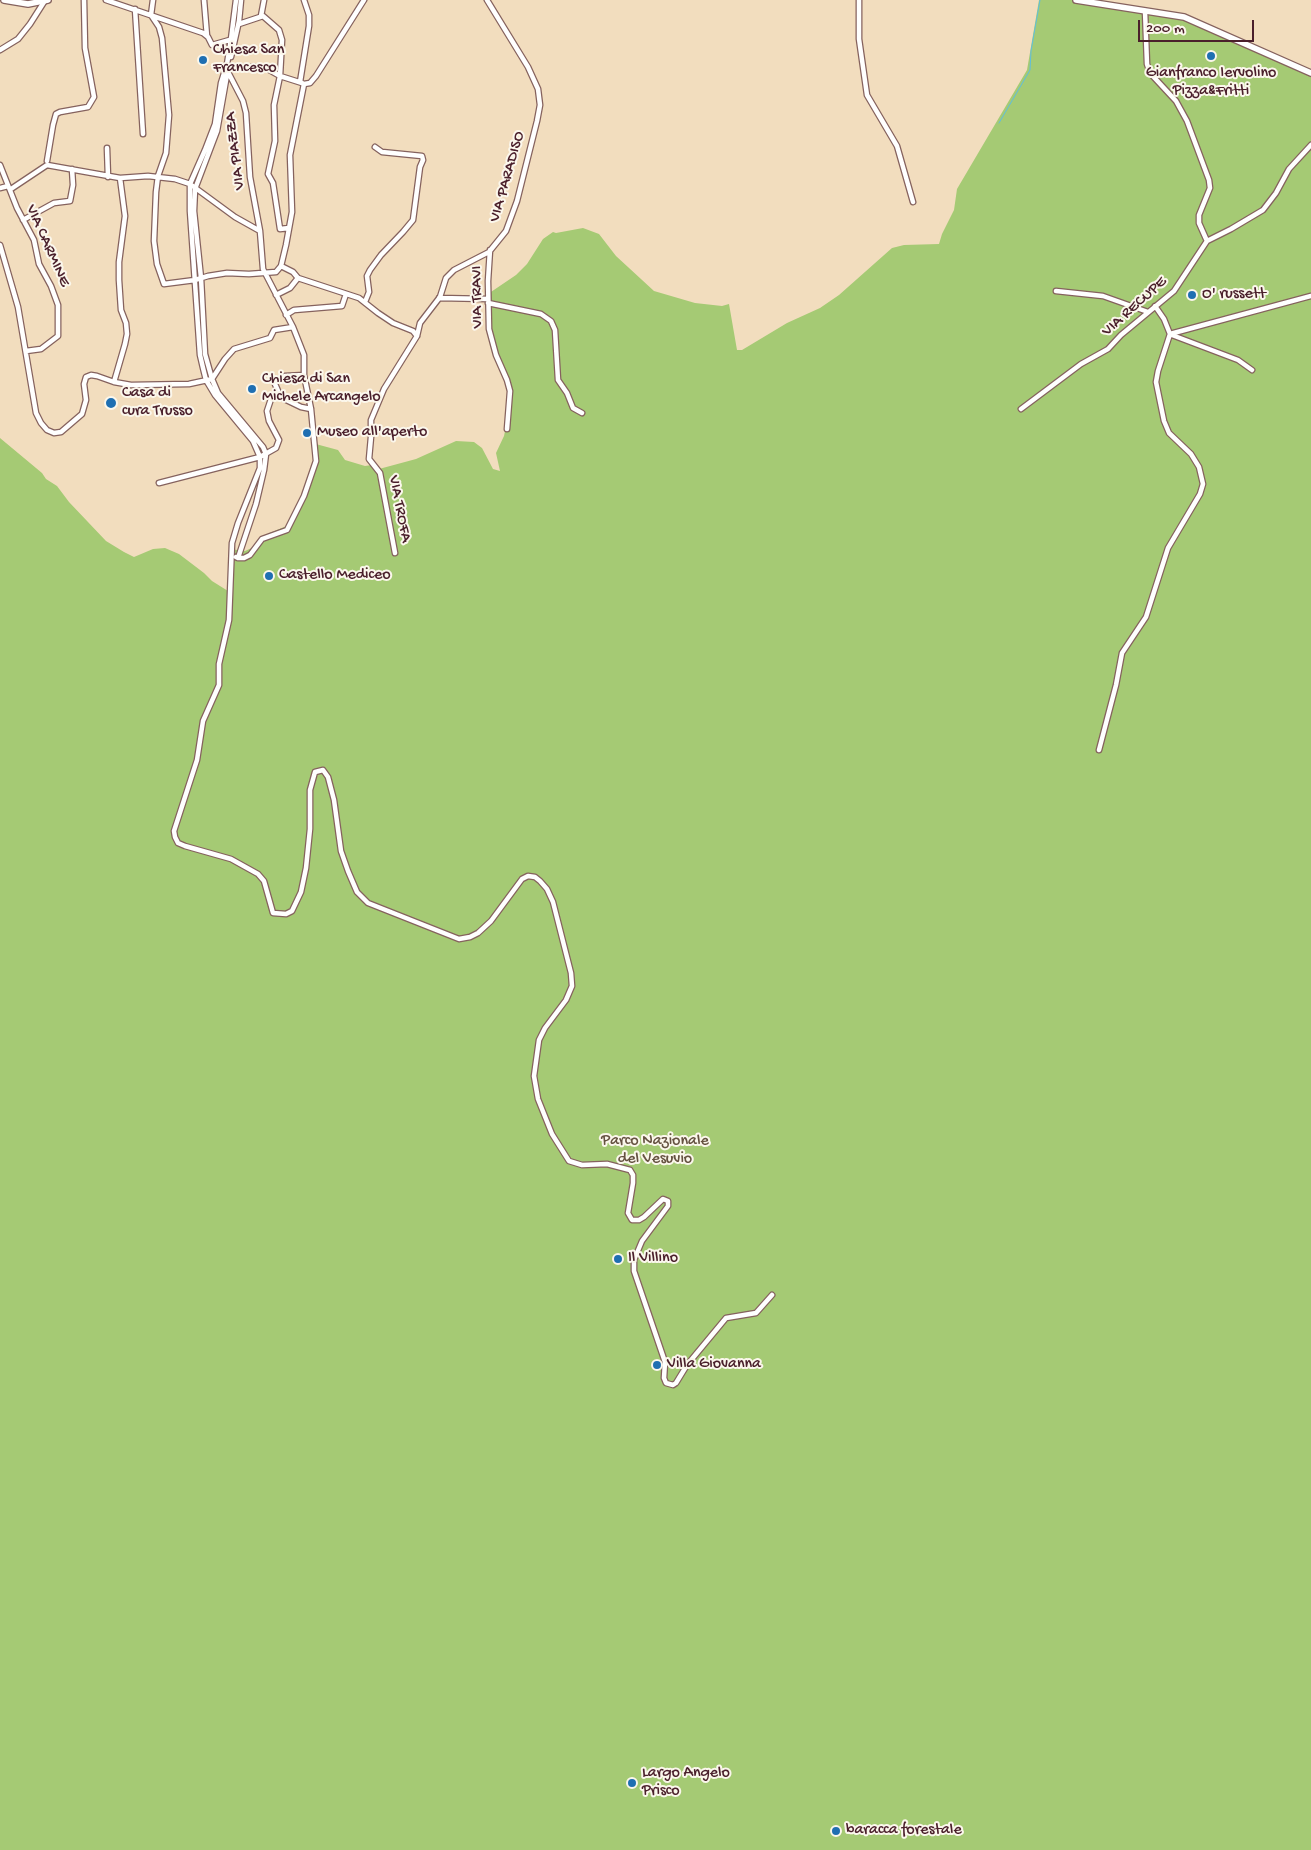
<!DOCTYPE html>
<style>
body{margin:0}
#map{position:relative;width:1311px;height:1850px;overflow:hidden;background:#f2ddbe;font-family:"Gochi Hand",sans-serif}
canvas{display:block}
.scale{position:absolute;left:1138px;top:20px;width:116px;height:22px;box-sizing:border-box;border:2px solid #4a1f2b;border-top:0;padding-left:6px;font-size:15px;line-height:18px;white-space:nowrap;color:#4a1f2b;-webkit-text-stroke:4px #fbf7ec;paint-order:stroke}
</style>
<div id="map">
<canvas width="1311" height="1850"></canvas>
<div class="scale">200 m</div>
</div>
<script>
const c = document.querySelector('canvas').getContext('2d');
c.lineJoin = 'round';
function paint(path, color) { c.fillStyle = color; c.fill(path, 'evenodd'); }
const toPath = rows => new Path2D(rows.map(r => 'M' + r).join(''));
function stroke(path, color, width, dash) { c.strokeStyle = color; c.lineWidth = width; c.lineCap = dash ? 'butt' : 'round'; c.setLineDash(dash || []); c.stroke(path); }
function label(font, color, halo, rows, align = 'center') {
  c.font = font + ' "Gochi Hand",sans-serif'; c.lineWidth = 4; c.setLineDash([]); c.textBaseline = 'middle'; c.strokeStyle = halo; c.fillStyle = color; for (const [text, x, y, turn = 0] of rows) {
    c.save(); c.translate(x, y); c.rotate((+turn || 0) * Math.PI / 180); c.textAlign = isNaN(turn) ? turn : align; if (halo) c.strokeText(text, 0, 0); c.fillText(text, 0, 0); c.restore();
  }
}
const green = toPath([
 [1039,0,1093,0,1189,16,1215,27,1275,56,1311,70,1311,1850,0,1850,0,438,42,473,46,479,57,486,69,502,106,541,124,552,134,557,153,549,165,548,179,554,204,573,212,581,228,591,230,549,245,551,254,547,260,537,289,525,304,491,307,479,314,462,312,443,338,450,345,460,365,466,372,465,379,469,416,459,456,441,474,442,482,448,493,469,500,471,496,453,504,436,508,417,510,387,497,361,488,335,485,296,516,275,527,264,543,239,553,232,556,233,583,228,599,234,616,256,654,291,695,303,722,306,729,304,737,350,742,350,787,323,820,308,839,295,892,248,904,245,939,244,942,234,954,210,957,189,1027,70]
]);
const stream = toPath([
 [999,123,1030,70,1031,51,1040,0]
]);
const street = toPath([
 [106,0,203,33,208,37,212,45,233,39],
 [153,0,151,15,159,27,162,38,169,115,166,153,158,176,156,192,154,241,157,264,164,284,195,280,208,276,227,273,249,274,276,272,281,266,286,245,292,212,290,155,304,84],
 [204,0,207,36],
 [236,0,231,39,227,64,221,83,215,124,205,150,190,184,190,211,200,355,203,368,206,380,215,395,253,441,260,457,260,468,238,523,232,543,229,620,219,664,219,685,203,721,197,760,174,831,175,837,178,843,185,846,231,859,258,874,264,881,273,913,286,914,292,911,301,892,306,868,310,829,310,790,315,772,323,770,328,777,334,800,341,851,348,871,357,892,368,903,459,939,470,937,478,933,491,921,522,879,528,876,535,877,540,881,547,889,553,902,571,973,572,986,566,1000,545,1028,539,1040,534,1076,538,1099,552,1134,569,1161,582,1165,607,1164,630,1170,633,1175,633,1183,628,1213,632,1220,639,1220,644,1217,663,1199,668,1201,668,1206,642,1241,634,1260,634,1271,665,1362,664,1378,666,1383,673,1385,676,1383,687,1365,726,1318,756,1313,772,1295],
 [859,0,859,39,867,95,897,146,913,202],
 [135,9,143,134],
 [1145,11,1147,64,1150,73,1176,101,1187,121,1209,180,1210,188,1199,215,1199,223,1207,241],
 [261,16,264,0],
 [239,24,263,16,279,30,282,40,280,76,274,105,275,141,268,174,273,183,280,229,289,228],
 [0,50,18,39,30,24,44,2],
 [231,57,239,21,241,0],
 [229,67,264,67,280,76,302,83],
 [228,69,217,131,195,189,194,211,201,278,205,354,212,379,218,393,263,447,266,454,264,470,256,504,238,558,236,557],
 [228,72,243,101,246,113,250,177,260,231],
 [300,82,309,26,309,15,304,0],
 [304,84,310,83,316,76,364,0],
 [107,148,108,177],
 [47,161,53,125,56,114,60,112,88,107,94,97,85,48,84,0],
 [0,165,17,208,34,240,39,264,51,286,58,305,58,336,41,349,26,351],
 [0,188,8,186],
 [11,189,47,165,120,178,148,176,175,179,190,184,235,217,260,231,263,269,293,327,304,355,304,375,311,409,316,461,304,496,287,530,262,539,250,555,244,558,238,558],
 [23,220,54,203,70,201,73,185,72,169],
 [0,245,18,307,36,413,41,423,47,430,54,433,61,432,82,414,86,400,84,384,86,377,91,375,97,376,114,382,131,385,189,384,212,379,225,359,234,349,270,338,274,330,293,327],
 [490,250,488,281,489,329,496,355,507,380,510,391,507,429],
 [281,266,293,272,298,278,359,298,378,313,393,323,413,331,417,336],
 [1056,291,1103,296,1148,312],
 [276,295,290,288,298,278],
 [439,298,488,299],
 [365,302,369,292,367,276,370,270,381,255,403,232,413,220,420,167,423,160,422,156,382,152,375,147],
 [488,303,541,314,551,321,555,330,558,380,567,393,573,408,582,413],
 [286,315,294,310,342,306,346,294],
 [1170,334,1311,296],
 [1172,335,1238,360,1252,370],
 [114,382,125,344,127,334,126,323,121,310,119,280,119,262,125,216,120,178],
 [276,395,301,407,311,409],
 [1021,409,1081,364,1108,349,1121,335,1174,291,1207,241,1231,229,1263,210,1276,193,1289,169,1311,145],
 [159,483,260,457,276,448,279,440,269,421,267,411,271,399,278,391,275,384,277,380,285,376,304,375],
 [395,553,380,473,369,459,371,437,371,420,384,389,417,336,420,323,440,297,446,278,454,270,489,252,506,231,517,201,537,121,540,105,538,89,528,67,487,0],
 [1099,750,1116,685,1122,653,1146,617,1168,548,1200,494,1203,484,1199,467,1191,454,1169,433,1164,421,1156,382,1158,371,1170,334,1164,319,1155,306]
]);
const secondary = toPath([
 [4,0,28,4,48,0],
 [1076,0,1184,17,1311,73]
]);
const markers = [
 [1211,56,5,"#1f6fb2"],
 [203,60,5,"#1f6fb2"],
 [1192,295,5,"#1f6fb2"],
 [252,389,5,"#1f6fb2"],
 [111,403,6,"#1f6fb2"],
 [307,433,5,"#1f6fb2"],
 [269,576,5,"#1f6fb2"],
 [618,1259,5,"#1f6fb2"],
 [657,1365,5,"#1f6fb2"],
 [632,1783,5,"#1f6fb2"],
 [836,1831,5,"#1f6fb2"]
];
const poiNames = [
 ["Chiesa San",213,51],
 ["Francesco",213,69],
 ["Gianfranco Iervolino",1211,74,"center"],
 ["Pizza&Fritti",1211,92,"center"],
 ["O' russett",1202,295],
 ["Chiesa di San",262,380],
 ["Michele Arcangelo",262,398],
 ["Casa di",122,394],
 ["cura Trusso",122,412],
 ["Museo all'aperto",317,433],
 ["Castello Mediceo",279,576],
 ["Il Villino",628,1259],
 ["Villa Giovanna",667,1365],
 ["Largo Angelo",642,1774],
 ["Prisco",642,1792],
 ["baracca forestale",846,1831]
];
const streetNames = [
 ["VIA PIAZZA",236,151,-97],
 ["VIA PARADISO",508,177,-74],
 ["VIA CARMINE",47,246,66],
 ["VIA TRAVI",478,297,-91],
 ["VIA RECUPE",1135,307,-42],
 ["VIA TROFA",399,509,79]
];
const parkNames = [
 ["Parco Nazionale",655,1142],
 ["del Vesuvio",655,1160]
];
paint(green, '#a5ca74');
stroke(stream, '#60bede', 1);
stroke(street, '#85625e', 7);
stroke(secondary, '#85625e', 8);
stroke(street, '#fff', 4.5);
stroke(secondary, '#fff', 5.5);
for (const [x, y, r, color] of markers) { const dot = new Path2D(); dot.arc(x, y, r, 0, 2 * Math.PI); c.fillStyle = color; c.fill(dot); stroke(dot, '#fbf7ec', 2); }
label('16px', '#4a1f2b', '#fbf7ec', poiNames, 'left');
label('16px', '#4a1f2b', '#fbf7ec', streetNames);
label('16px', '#655241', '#fbf7ec', parkNames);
</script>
